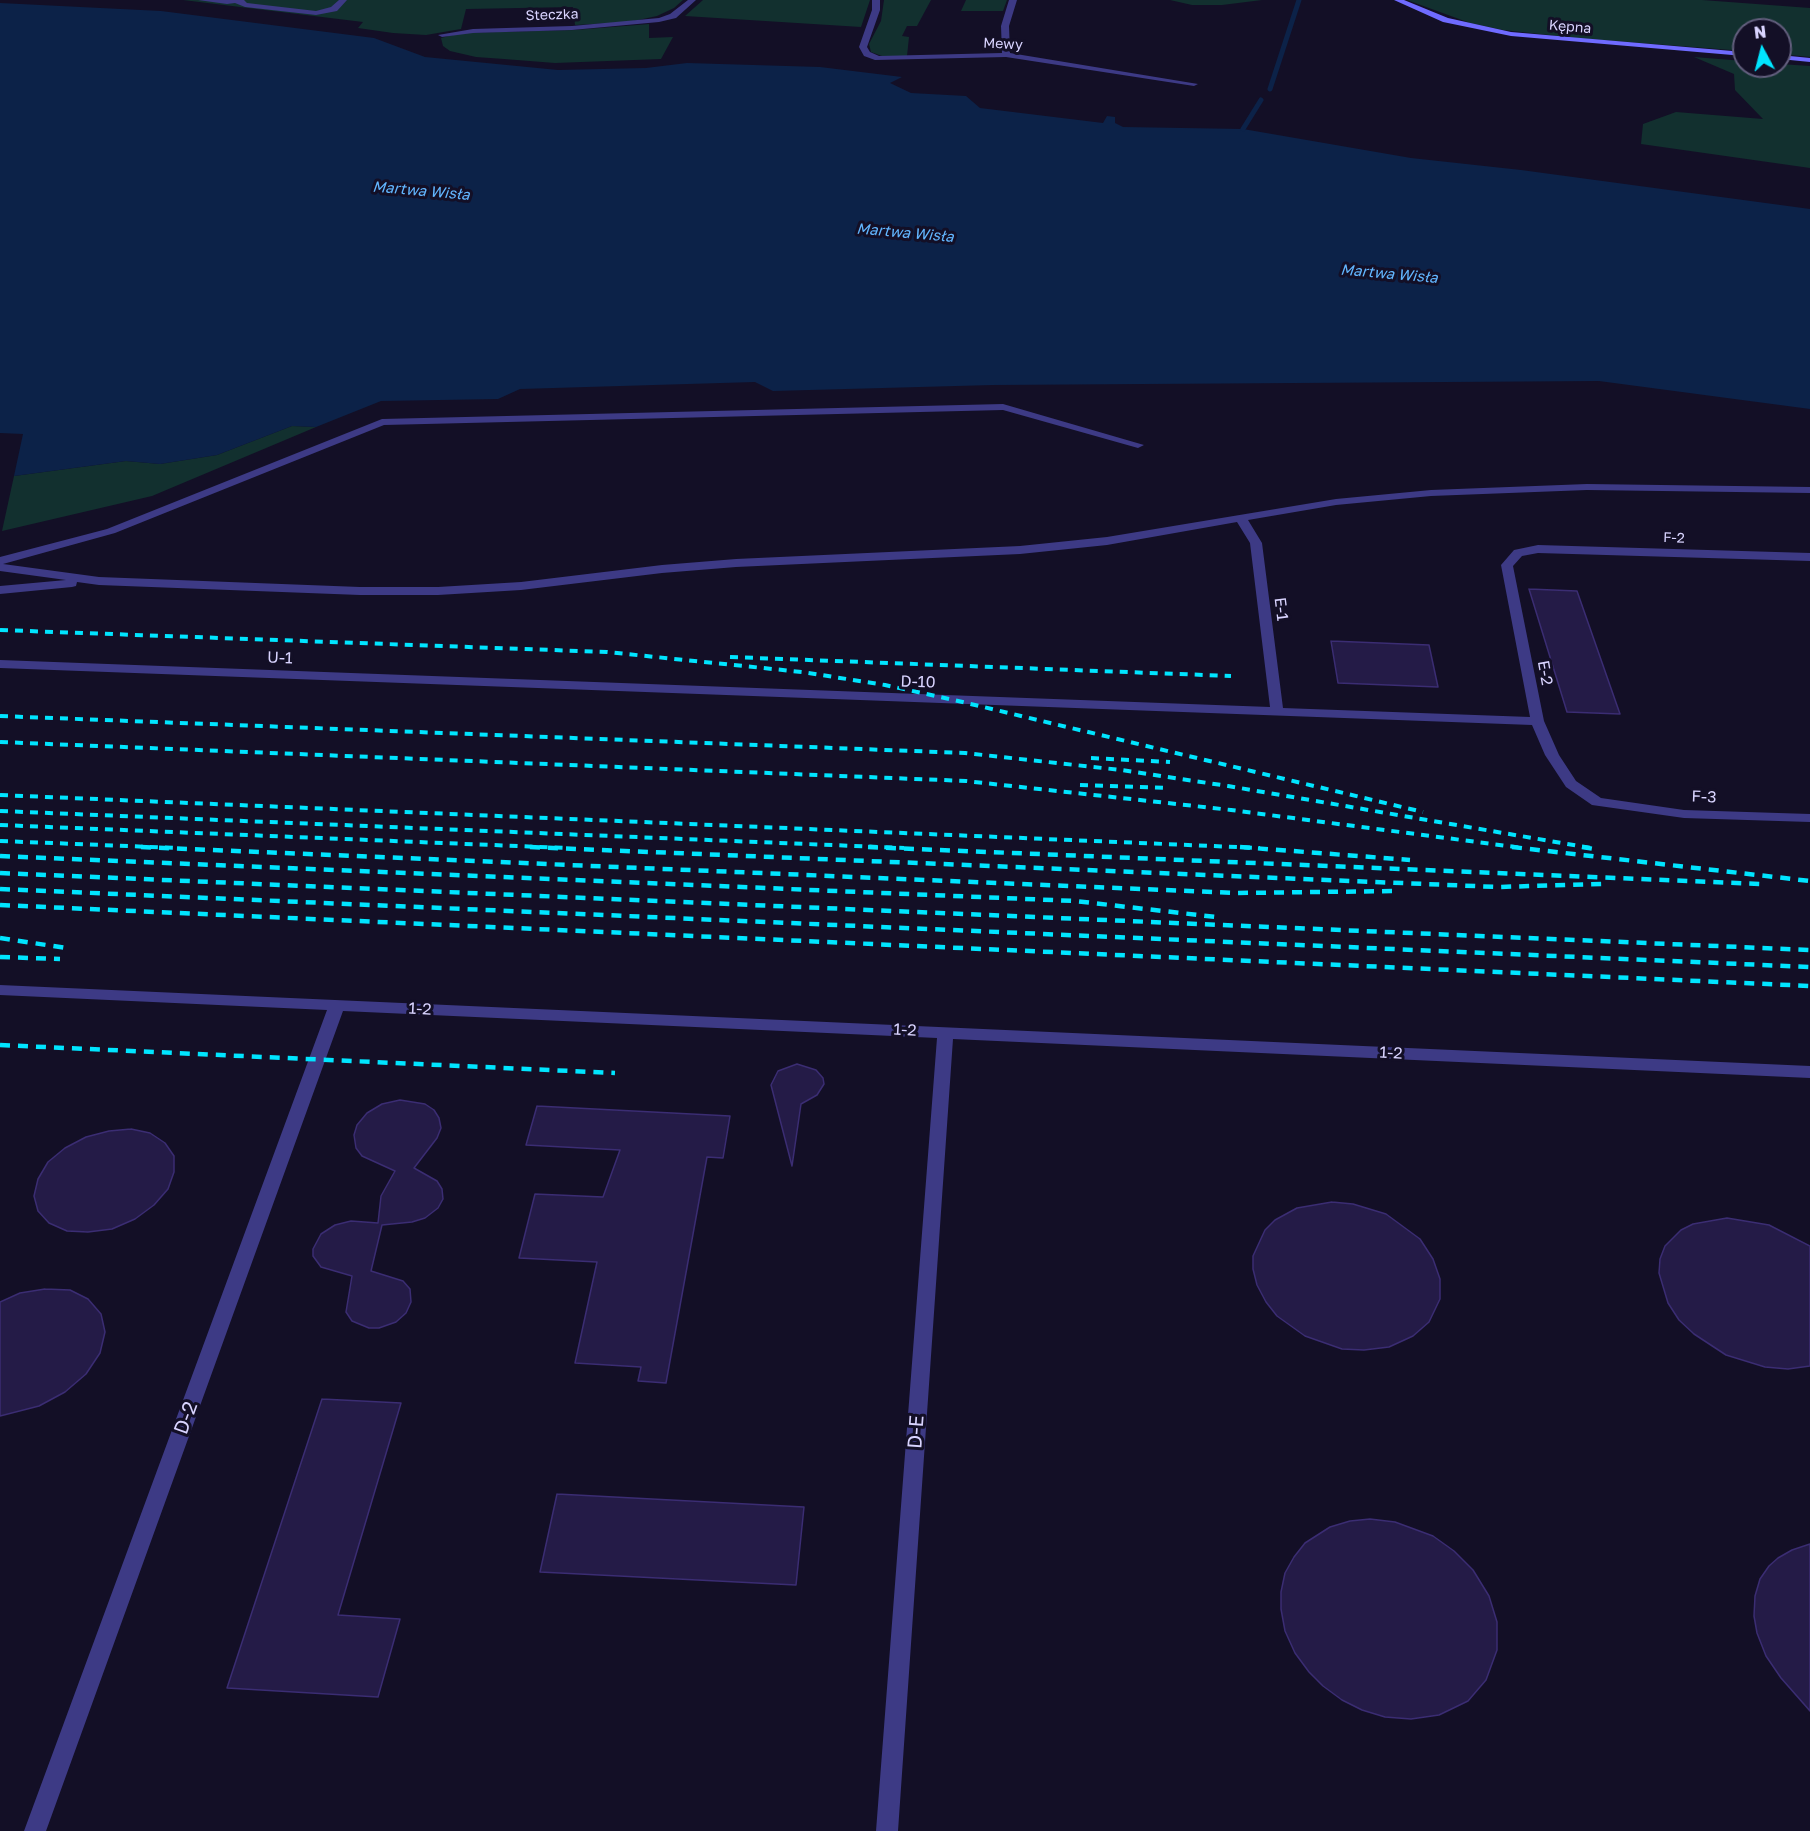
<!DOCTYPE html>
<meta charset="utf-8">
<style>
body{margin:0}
#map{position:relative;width:1810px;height:1831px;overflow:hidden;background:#130f26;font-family:"Golos Text",sans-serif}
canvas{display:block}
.north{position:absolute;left:1732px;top:18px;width:60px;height:60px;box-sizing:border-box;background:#130f26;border:2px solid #625e7d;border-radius:50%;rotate:353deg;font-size:16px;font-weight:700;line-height:24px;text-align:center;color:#d9d4ff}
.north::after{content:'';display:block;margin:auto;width:21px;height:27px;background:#00e5ff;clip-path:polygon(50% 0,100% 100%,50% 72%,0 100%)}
</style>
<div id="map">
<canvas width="1810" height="1831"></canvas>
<div class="north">N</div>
</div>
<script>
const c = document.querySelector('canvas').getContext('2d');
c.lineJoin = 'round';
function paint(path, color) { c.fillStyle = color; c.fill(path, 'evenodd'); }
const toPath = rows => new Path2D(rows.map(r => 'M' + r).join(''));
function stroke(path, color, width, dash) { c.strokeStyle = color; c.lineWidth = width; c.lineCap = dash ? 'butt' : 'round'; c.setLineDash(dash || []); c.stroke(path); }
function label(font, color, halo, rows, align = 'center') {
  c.font = font + ' "Golos Text",sans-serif'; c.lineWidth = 6; c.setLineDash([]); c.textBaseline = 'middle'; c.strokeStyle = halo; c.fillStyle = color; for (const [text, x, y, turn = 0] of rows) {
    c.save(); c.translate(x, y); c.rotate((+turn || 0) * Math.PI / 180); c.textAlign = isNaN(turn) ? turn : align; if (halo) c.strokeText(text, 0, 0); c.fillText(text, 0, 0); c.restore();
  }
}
const green = toPath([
 [183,0,683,0,674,8,657,16,629,22,575,25,573,7,466,9,461,29,426,35,393,33,358,28,363,22],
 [703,0,870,0,861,27,685,16],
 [884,0,931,0,917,26,907,26,902,36,909,37,907,56,882,56,871,52,869,44,881,21],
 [966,0,1007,0,1003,11,961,11],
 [1170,0,1262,0,1222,5,1192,5],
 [1407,0,1702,0,1810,8,1810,57,1780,54,1780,30,1744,30,1744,51,1576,38,1503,30,1470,23],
 [649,24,649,38,673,37,661,59,555,63,504,59,476,57,450,51,443,46,441,38,461,33,575,30],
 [1694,57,1744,61,1744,66,1780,66,1780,64,1810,66,1810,168,1641,144,1643,124,1676,112,1763,119,1735,90,1734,74],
 [292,426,316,427,152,496,2,531,14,476,126,461,160,464,217,455]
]);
const water = toPath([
 [0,3,161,11,374,38,425,57,558,70,646,68,687,63,820,67,902,77,890,83,911,93,966,96,980,108,1103,123,1107,116,1115,117,1115,123,1123,127,1243,129,1411,158,1521,170,1810,209,1810,409,1599,381,993,385,773,391,755,382,520,389,498,399,381,401,316,427,292,426,217,455,160,464,126,461,14,476,23,434,0,433]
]);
const stream = toPath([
 [1270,89,1299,0],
 [1243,129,1261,100]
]);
const building = toPath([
 [1529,589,1577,591,1620,714,1567,712,1529,589],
 [1331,641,1429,645,1438,687,1338,683,1331,641],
 [797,1064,816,1070,823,1078,824,1084,817,1095,801,1104,792,1166,771,1085,778,1071,797,1064],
 [400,1100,425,1104,434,1110,439,1118,441,1128,437,1138,414,1168,437,1181,442,1189,443,1199,438,1208,425,1218,412,1222,382,1225,371,1271,403,1281,410,1289,411,1302,406,1313,396,1322,379,1328,369,1328,352,1321,346,1312,352,1276,321,1267,313,1256,313,1249,321,1234,335,1225,351,1221,378,1223,381,1196,395,1171,362,1156,356,1148,354,1135,357,1125,367,1113,382,1104,400,1100],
 [537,1106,730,1116,723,1158,707,1157,666,1383,638,1381,641,1367,575,1363,597,1262,519,1258,535,1194,603,1197,620,1150,526,1145,537,1106],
 [131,1129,150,1133,165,1143,174,1156,174,1172,168,1189,154,1205,135,1219,112,1229,88,1232,67,1231,49,1223,38,1211,34,1196,38,1179,48,1162,65,1148,86,1137,109,1131,131,1129],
 [1332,1202,1353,1204,1386,1214,1420,1239,1433,1259,1440,1279,1440,1299,1429,1322,1413,1336,1389,1347,1364,1350,1342,1349,1305,1336,1277,1316,1266,1302,1257,1285,1253,1269,1253,1256,1265,1230,1275,1220,1297,1208,1332,1202],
 [1727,1218,1769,1225,1810,1246,1810,1366,1788,1369,1765,1367,1726,1355,1694,1334,1679,1320,1668,1303,1659,1273,1660,1259,1665,1246,1681,1230,1693,1224,1727,1218],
 [45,1289,70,1290,88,1299,101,1314,105,1332,100,1353,86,1374,65,1392,39,1406,0,1416,0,1302,20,1293,45,1289],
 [322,1399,401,1403,338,1615,400,1619,378,1697,227,1688,322,1399],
 [557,1494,804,1507,796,1585,540,1572,557,1494],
 [1370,1519,1395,1522,1433,1536,1454,1551,1473,1570,1489,1596,1497,1622,1497,1650,1486,1680,1468,1701,1439,1715,1411,1719,1385,1717,1362,1710,1342,1700,1323,1686,1309,1672,1295,1653,1285,1631,1281,1609,1281,1592,1285,1573,1294,1557,1305,1543,1330,1527,1350,1521,1370,1519],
 [1810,1544,1810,1711,1781,1678,1766,1656,1757,1633,1754,1616,1755,1596,1760,1579,1769,1566,1778,1558,1792,1550,1810,1544]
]);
const lane = toPath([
 [198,0,244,0,247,3,316,11,331,7,339,0,347,0,337,11,316,15,245,7,235,3,227,4,198,0],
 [1003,404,1144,445,1138,448,1003,410,384,425,115,533,3,564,99,577,360,587,438,587,521,582,662,565,736,559,1020,546,1107,537,1336,499,1431,490,1587,484,1810,487,1810,493,1587,490,1431,496,1336,505,1248,520,1262,543,1283,708,1530,717,1501,565,1514,550,1538,545,1810,553,1810,561,1538,553,1522,556,1513,566,1544,721,1559,755,1576,781,1601,798,1684,810,1810,814,1810,822,1684,818,1592,805,1566,787,1545,755,1532,725,0,668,0,660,1270,707,1250,543,1237,522,1107,545,1020,554,736,567,662,573,521,590,438,595,360,595,99,585,77,582,76,586,72,587,0,594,0,586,66,580,0,571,0,557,107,529,382,419,1003,404],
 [0,985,1810,1066,1810,1078,953,1039,898,1831,876,1831,937,1038,343,1011,46,1831,24,1831,327,1010,0,995,0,985]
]);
const street = toPath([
 [688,0,696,0,676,18,659,22,572,30,473,33,442,37,438,35,473,29,572,26,659,18,670,14,688,0],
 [872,0,880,0,880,10,867,47,870,52,879,56,1002,53,1001,26,1009,0,1017,0,1009,26,1010,53,1198,84,1194,86,1006,57,875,60,864,56,859,47,872,10,872,0]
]);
const secondary = toPath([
 [1394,0,1404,0,1448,18,1511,32,1744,52,1744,56,1511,36,1443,22,1394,0],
 [1780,55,1810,58,1810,62,1780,59,1780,55]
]);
const railFar1 = toPath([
 [0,630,607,652,802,672,885,685,954,700,1423,812],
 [730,657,1231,676],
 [0,716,965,753,1121,770,1228,786,1591,848],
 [0,742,966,781,1231,810,1523,848],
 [1091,758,1170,762],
 [1080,785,1167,788],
 [0,795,1260,848],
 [0,811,904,848],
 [0,825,566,848],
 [0,841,177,848]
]);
const rail = toPath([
 [141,847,1236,893,1397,891],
 [530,847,1497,887,1604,884],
 [868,847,1762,884],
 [1240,847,1410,860],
 [1512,847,1810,881],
 [1582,847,1594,849],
 [0,856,1075,901,1216,917],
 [0,873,1810,950],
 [0,889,1810,967],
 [0,905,1810,986],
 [0,938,66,948],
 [0,957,60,959],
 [0,1045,615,1073]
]);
const farStreetnames = [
 ["Steczka",552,15,-2],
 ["Kępna",1570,27,5],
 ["Mewy",1003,44,3],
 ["F-2",1674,538,2]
];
const farWaternames = [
 ["Martwa Wisła",421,191,5],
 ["Martwa Wisła",905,233,5],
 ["Martwa Wisła",1389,274,5]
];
const streetNames = [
 ["E-1",1281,609,83],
 ["U-1",280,658,2],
 ["E-2",1545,673,80],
 ["D-10",918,682,2],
 ["F-3",1704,797,2],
 ["1-2",420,1009,3],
 ["1-2",905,1030,3],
 ["1-2",1391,1053,3]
];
const nearStreetnames = [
 ["D-2",186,1418,-70],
 ["D-E",916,1432,-86]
];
paint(green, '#12302f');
paint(water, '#0c2248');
stroke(stream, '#0c2248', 5);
paint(building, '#241b47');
stroke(building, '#3b2d73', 1.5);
paint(lane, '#3d3a85');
paint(street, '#3d3a85');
paint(secondary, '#6f6bff');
stroke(railFar1, '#00e5ff', 4, [8, 7]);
stroke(rail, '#00e5ff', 4.5, [10, 8]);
label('14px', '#d9d4ff', '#130f26', farStreetnames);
label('italic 15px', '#62b6ff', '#130f26', farWaternames);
label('16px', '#d9d4ff', '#130f26', streetNames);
label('20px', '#d9d4ff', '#130f26', nearStreetnames);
</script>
